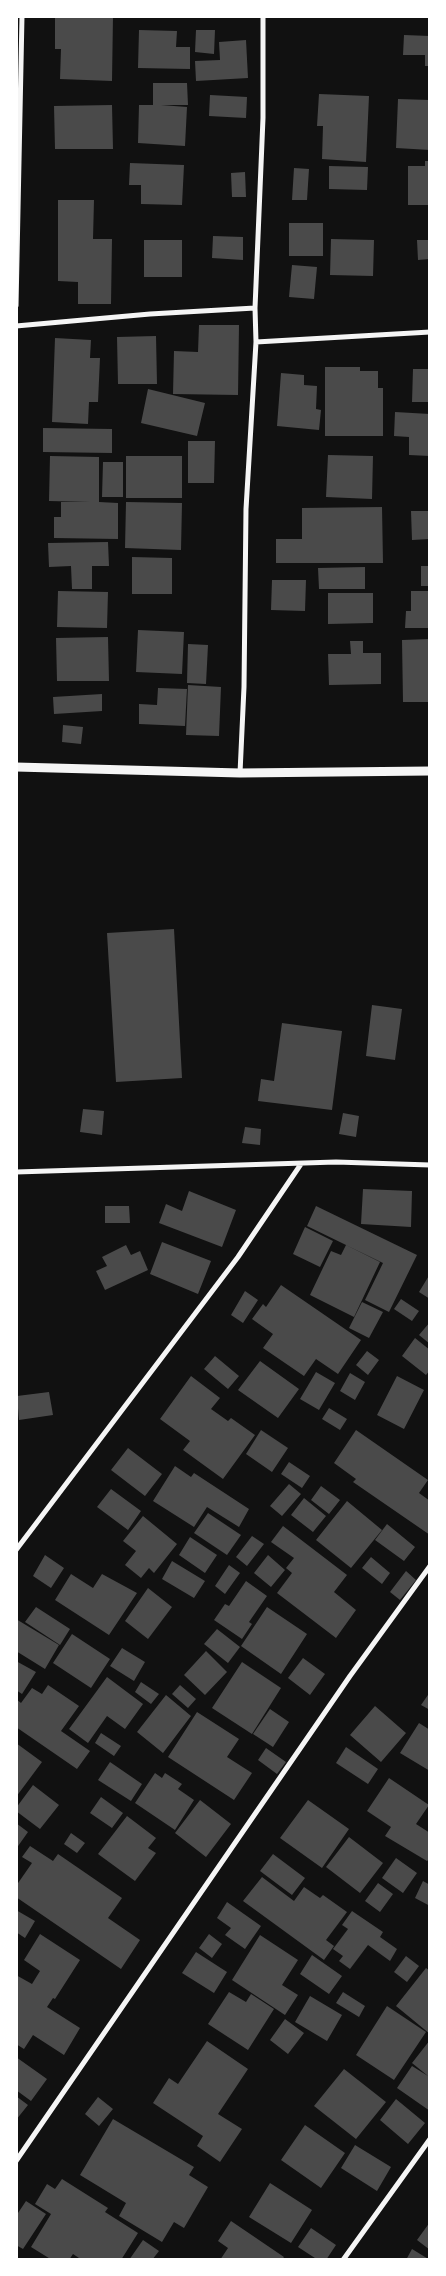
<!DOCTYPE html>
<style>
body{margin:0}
#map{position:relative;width:446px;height:2276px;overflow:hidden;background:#111;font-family:"Source Sans 3",sans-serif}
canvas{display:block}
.frame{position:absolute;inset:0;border:18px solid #fff;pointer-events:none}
</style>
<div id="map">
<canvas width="446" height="2276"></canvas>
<div class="frame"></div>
</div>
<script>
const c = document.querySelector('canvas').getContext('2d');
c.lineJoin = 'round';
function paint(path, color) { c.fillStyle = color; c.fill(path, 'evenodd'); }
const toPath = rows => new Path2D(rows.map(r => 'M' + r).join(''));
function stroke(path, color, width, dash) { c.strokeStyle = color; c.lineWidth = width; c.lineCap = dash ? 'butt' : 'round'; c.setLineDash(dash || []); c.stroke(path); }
const building = toPath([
 [55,16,113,16,112,81,60,79,61,49,55,49],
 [139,30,177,31,176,47,190,47,190,69,138,68],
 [196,30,215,30,214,54,195,52],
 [404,35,430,36,430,66,425,66,425,55,403,55],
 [246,40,248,78,196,81,195,61,220,60,219,42],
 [153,83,187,83,188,105,161,105,187,107,185,146,138,143,139,105,153,105],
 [319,94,369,96,366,162,322,159,323,126,317,126],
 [210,95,247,97,246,118,209,116],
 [398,99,430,100,430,150,396,148],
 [112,105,113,149,55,149,54,106],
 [425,161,430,161,430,205,408,205,408,166,425,166],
 [130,163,184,165,182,205,141,204,141,185,129,185],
 [329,166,368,167,367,190,329,189],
 [294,168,309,169,307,200,292,200],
 [245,172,246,197,232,197,231,173],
 [58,200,94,200,93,239,112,239,111,304,78,304,78,282,58,281],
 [289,223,323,223,323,256,289,256],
 [213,236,243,237,243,260,212,258],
 [331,239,374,240,373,276,330,275],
 [144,240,182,240,182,277,144,277],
 [417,240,430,240,430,259,418,260],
 [292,265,317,267,314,299,289,297],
 [199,325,239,325,238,395,173,394,174,351,198,352],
 [156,336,157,384,118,384,117,337],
 [55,338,91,340,90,358,100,358,98,402,89,402,88,424,52,422],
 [325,367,360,367,360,371,378,371,378,388,383,388,383,436,325,436],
 [413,369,430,369,430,402,412,402],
 [281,373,304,375,304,385,317,386,316,409,321,410,319,430,277,426],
 [148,389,205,403,197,436,141,423],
 [395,412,430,414,430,456,409,455,409,437,394,436],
 [43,428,112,429,112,453,43,452],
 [188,441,215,441,214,483,188,483],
 [328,455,373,456,372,499,326,497],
 [50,456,99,457,99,502,118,503,118,539,54,538,54,517,61,517,61,502,90,502,49,501],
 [126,456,182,456,182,498,126,498],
 [103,462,123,462,123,497,102,497],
 [126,502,182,503,181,550,125,548],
 [382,507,383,563,276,563,276,539,302,539,302,508],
 [411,511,430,511,430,539,412,540],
 [108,542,109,566,92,566,92,589,72,589,71,566,49,567,48,543],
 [132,557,172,558,172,594,132,594],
 [421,566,430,566,430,586,421,586],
 [365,567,365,589,319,589,318,568],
 [272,580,306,580,305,611,271,610],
 [58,591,108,592,107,628,57,627],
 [411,591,430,591,430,628,405,628,406,611,411,611],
 [328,593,373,593,373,623,328,624],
 [138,630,184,632,182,674,136,672],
 [108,637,109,681,57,681,56,638],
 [430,639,430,702,403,702,402,640],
 [350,641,363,641,363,653,381,653,381,684,329,685,328,654,351,654],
 [188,644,208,645,206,684,187,683],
 [188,685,221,687,219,736,186,735],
 [158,688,187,689,185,726,139,724,139,704,157,705],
 [102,694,102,711,54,714,53,697],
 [63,725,83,727,81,744,62,742],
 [174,929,182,1078,116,1082,107,933],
 [372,1005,402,1009,395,1060,366,1056],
 [282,1023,342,1031,332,1110,258,1101,261,1079,274,1081],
 [83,1109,104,1111,102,1135,80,1132],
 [343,1113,359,1116,356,1137,339,1134],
 [245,1127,261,1129,260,1145,242,1143],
 [363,1189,412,1191,411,1227,361,1224],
 [189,1191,236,1210,222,1247,159,1223,166,1204,182,1211],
 [105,1206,129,1206,130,1223,105,1223],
 [316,1206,417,1255,389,1312,365,1300,383,1263,307,1226],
 [305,1227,333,1241,320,1267,293,1254],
 [162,1242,211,1261,198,1294,150,1274],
 [126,1245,131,1255,140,1251,148,1270,105,1290,96,1271,107,1266,102,1257],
 [346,1245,380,1262,354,1317,310,1295,331,1251,341,1255],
 [430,1274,430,1299,419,1292],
 [281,1285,361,1340,338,1374,316,1359,304,1376,263,1348,273,1334,252,1319,263,1304,266,1307],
 [245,1291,258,1300,243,1323,231,1315],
 [401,1299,419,1311,412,1321,394,1309],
 [362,1302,383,1312,369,1338,349,1328],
 [430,1322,430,1344,419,1335],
 [415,1338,430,1350,430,1370,426,1375,402,1356],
 [367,1351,379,1360,368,1375,356,1365],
 [215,1356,239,1376,228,1389,204,1369],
 [260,1361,299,1389,278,1418,238,1390],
 [316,1372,335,1383,319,1410,300,1399],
 [350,1373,365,1382,355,1400,340,1391],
 [191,1376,220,1398,211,1409,228,1421,231,1418,255,1435,223,1479,183,1450,190,1441,160,1419],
 [397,1376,424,1390,404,1429,377,1415],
 [49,1392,53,1415,19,1420,17,1396],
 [329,1408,347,1419,340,1430,322,1419],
 [261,1430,288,1448,272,1472,246,1454],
 [356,1430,428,1480,419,1493,430,1501,430,1535,353,1482,356,1479,334,1463],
 [128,1448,162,1474,145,1496,111,1470],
 [289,1462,310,1476,302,1488,281,1474],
 [175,1466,191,1477,194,1473,249,1509,239,1527,207,1507,194,1527,153,1501],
 [289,1484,301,1494,282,1516,270,1506],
 [321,1486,340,1500,329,1514,311,1500],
 [111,1489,141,1511,128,1530,97,1507],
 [304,1498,326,1516,313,1532,291,1515],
 [347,1501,382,1530,351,1568,316,1540],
 [208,1513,241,1535,227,1555,194,1533],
 [143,1516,177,1544,154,1573,149,1568,141,1578,125,1565,136,1551,123,1541],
 [387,1524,415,1547,404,1561,375,1540],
 [283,1526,347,1575,334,1592,356,1610,336,1638,277,1593,292,1573,286,1568,294,1558,271,1542],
 [252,1536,264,1544,247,1566,236,1557],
 [190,1537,217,1555,205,1573,179,1555],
 [45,1555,64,1568,51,1588,33,1576],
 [268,1555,285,1570,271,1587,254,1573],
 [371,1557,390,1573,382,1584,362,1568],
 [172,1561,205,1581,194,1598,162,1579],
 [229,1565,240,1573,225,1594,215,1586],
 [406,1571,416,1580,400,1600,390,1592],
 [71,1574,93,1588,102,1574,137,1593,109,1635,55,1600],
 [246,1581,267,1596,249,1622,252,1624,242,1639,214,1620,225,1604,229,1606],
 [148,1588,172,1607,148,1639,125,1621],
 [36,1607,70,1629,60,1645,25,1622],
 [267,1607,307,1634,281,1674,241,1646],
 [16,1619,59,1645,45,1669,16,1651],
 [217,1629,240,1647,228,1663,204,1644],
 [72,1634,110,1659,91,1688,53,1663],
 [122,1648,145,1662,134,1681,110,1666],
 [206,1651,227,1672,205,1695,184,1675],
 [303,1658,325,1674,310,1695,288,1678],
 [16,1661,36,1672,22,1694,16,1690],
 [242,1662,281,1688,252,1734,212,1708],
 [107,1677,143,1704,125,1729,107,1716,88,1743,69,1729],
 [141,1682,159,1694,151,1704,135,1692],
 [48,1685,79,1706,61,1731,90,1751,77,1769,16,1727,16,1699,21,1703,32,1688,42,1694],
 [180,1685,196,1699,188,1708,172,1694],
 [430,1692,430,1710,421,1705],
 [166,1695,191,1716,163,1753,137,1732],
 [375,1706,406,1733,381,1762,350,1735],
 [270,1709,289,1722,273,1747,253,1734],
 [197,1712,239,1739,227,1757,252,1773,234,1800,168,1757],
 [419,1723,430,1730,430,1771,400,1753],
 [101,1733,121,1746,114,1756,95,1743],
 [16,1743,42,1762,16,1797],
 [346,1747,378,1769,368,1784,336,1763],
 [266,1748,286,1762,277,1774,258,1760],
 [110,1762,142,1784,131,1801,98,1780],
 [155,1773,162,1778,165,1773,182,1784,178,1789,194,1800,175,1830,135,1803],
 [389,1778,429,1805,416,1824,430,1833,430,1858,427,1861,385,1836,391,1827,367,1811],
 [33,1785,59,1805,40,1829,16,1811,16,1808],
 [101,1797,123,1813,112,1828,90,1813],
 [200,1800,231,1824,206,1857,175,1833],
 [308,1800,349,1829,322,1868,280,1838],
 [127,1816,156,1838,148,1848,156,1853,135,1881,98,1854],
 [16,1823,28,1832,16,1849],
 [71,1833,85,1843,77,1853,64,1844],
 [349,1837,383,1863,360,1893,326,1867],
 [30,1846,53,1861,58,1854,122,1898,108,1918,140,1940,121,1969,16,1897,16,1886,32,1863,22,1857],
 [273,1854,305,1878,292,1895,260,1871],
 [396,1858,417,1873,403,1893,382,1878],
 [262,1877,294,1901,304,1887,320,1898,323,1895,347,1912,326,1940,334,1946,324,1960,243,1901],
 [423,1881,430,1885,430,1906,415,1898],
 [378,1883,393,1894,380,1912,365,1901],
 [227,1902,261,1926,245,1949,225,1935,231,1928,217,1918],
 [16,1910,35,1921,25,1938,16,1932],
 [352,1911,383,1932,380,1937,397,1949,390,1961,368,1945,350,1969,339,1961,343,1956,333,1949,348,1929,342,1925],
 [40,1934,80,1960,55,1999,53,1998,47,2007,80,2028,64,2055,33,2035,24,2049,16,2044,16,1975,32,1984,40,1971,24,1960],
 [209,1934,222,1944,212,1958,199,1948],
 [260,1935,298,1960,282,1985,298,1995,285,2015,232,1980],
 [196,1952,227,1972,214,1993,182,1973],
 [312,1955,342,1976,329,1994,300,1974],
 [406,1956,419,1966,407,1982,394,1972],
 [426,1968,430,1971,430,2034,396,2006],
 [229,1992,246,2002,251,1994,274,2009,248,2050,208,2024],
 [343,1992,365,2006,359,2017,336,2003],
 [310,1996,342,2015,327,2041,295,2022],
 [387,2006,426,2032,394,2080,356,2055],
 [285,2019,304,2033,288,2054,270,2040],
 [430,2040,430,2111,397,2088,412,2066,428,2076,412,2063],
 [207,2041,248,2069,218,2114,242,2129,220,2162,197,2146,203,2136,153,2103,169,2078,178,2084],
 [16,2057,47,2079,31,2101,16,2090],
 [344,2069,386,2102,356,2139,314,2106],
 [16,2096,28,2105,16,2120],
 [98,2097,113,2109,99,2126,85,2114],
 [396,2099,425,2123,408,2144,380,2120],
 [113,2119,194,2167,189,2175,208,2187,184,2228,174,2222,162,2242,119,2216,126,2203,80,2175],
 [305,2125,345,2153,321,2188,281,2160],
 [355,2145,391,2167,377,2191,341,2168],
 [62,2179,108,2208,105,2212,138,2233,121,2260,82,2260,73,2254,69,2260,52,2260,31,2247,51,2214,35,2204,47,2184,55,2189],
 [270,2183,312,2210,291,2243,249,2217],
 [26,2201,46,2214,23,2249,16,2245,16,2216],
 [231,2221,284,2257,282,2260,220,2260,228,2248,218,2241],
 [430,2222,430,2250,417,2240],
 [311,2228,336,2245,326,2260,318,2260,298,2247],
 [143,2240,159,2251,152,2260,129,2260],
 [412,2249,430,2260,406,2260]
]);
const minor = toPath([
 [16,306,22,16],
 [16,326,150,314,255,308],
 [256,342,430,332],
 [240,773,244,687,246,509,256,342,255,308,263,118,263,16],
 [16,1172,336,1162,430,1165],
 [16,1550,238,1257,301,1164],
 [16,2161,350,1676,430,1566],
 [343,2260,430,2139]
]);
const tertiary = toPath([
 [16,767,240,773,430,771]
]);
paint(building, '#4a4a4a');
stroke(minor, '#f5f5f5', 5);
stroke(tertiary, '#f5f5f5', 9);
</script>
